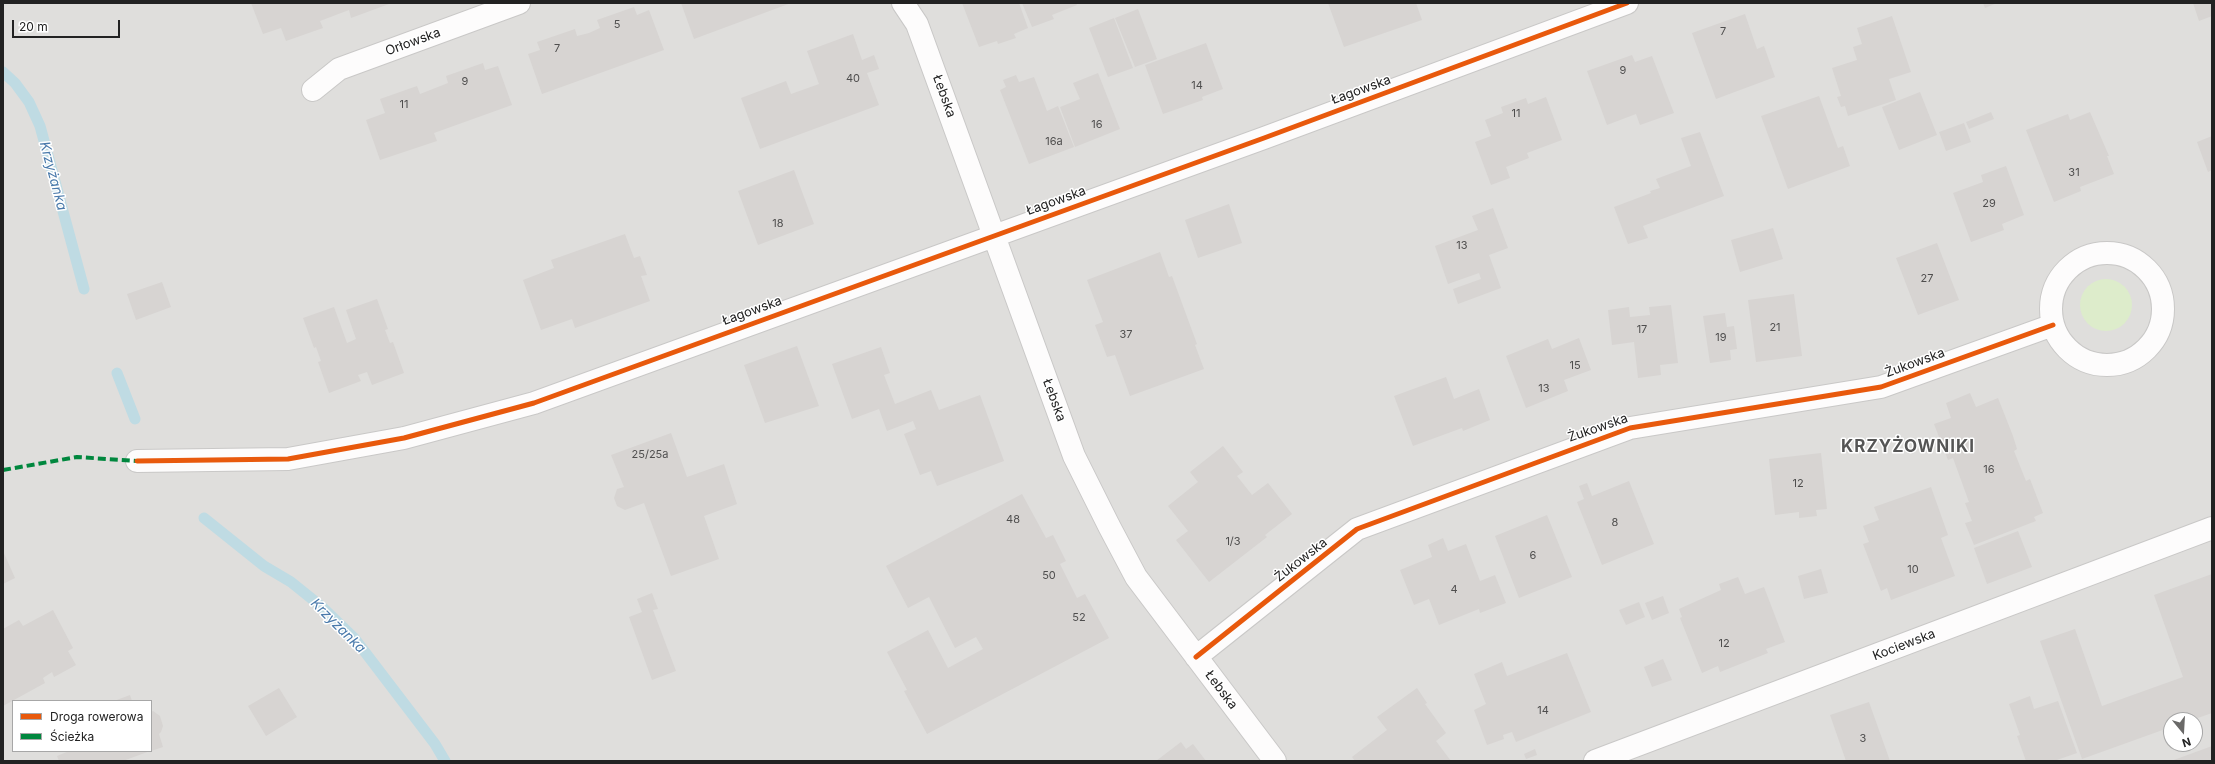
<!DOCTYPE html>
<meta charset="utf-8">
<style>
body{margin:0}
#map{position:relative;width:2215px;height:764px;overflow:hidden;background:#f0eeeb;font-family:Inter,sans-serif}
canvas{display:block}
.frame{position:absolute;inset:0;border:4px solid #222;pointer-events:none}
.legend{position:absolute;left:12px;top:700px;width:140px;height:52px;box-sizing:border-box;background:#fff;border:1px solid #a7a7a7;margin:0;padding:5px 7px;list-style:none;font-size:12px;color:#222}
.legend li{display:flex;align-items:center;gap:8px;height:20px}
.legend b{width:20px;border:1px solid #a7a7a7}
.north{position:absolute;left:2163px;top:712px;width:40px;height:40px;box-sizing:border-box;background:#fff;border:1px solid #a7a7a7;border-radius:50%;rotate:162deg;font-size:11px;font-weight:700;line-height:16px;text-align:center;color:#222}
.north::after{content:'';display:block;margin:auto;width:14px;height:18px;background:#6a6968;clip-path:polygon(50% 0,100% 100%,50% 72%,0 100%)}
.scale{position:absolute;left:12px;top:20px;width:108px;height:18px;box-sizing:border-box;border:2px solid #222;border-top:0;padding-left:5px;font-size:12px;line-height:14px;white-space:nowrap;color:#222;-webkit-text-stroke:3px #fff;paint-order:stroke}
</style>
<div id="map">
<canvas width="2215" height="764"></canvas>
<div class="frame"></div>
<ul class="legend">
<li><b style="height:5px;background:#e8590c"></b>Droga rowerowa</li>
<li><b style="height:5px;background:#00873e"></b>Ścieżka</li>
</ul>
<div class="north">N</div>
<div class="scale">20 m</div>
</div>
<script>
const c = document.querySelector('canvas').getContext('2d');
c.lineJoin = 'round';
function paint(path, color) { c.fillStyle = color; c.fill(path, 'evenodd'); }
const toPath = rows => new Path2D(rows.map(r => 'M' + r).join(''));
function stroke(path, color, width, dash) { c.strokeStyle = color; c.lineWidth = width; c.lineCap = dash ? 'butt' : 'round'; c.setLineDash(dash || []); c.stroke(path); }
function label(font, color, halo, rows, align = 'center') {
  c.font = font + ' Inter,sans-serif'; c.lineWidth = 3; c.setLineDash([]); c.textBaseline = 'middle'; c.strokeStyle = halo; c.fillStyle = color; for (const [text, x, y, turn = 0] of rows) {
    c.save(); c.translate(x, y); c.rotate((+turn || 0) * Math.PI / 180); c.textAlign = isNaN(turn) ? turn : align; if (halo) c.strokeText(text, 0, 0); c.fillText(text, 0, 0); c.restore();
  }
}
const residential = toPath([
 [3,3,2212,3,2212,761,3,761],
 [13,701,151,701,151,751,13,751],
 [2171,720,2195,720,2195,744,2171,744]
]);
const grass = toPath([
 '2080 305a26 26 0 1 1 52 0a26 26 0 1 1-52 0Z'
]);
const stream = toPath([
 [3,72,15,83,29,102,40,126,84,289],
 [117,373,135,419],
 [204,518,264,566,291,582,322,607,355,639,435,744,445,761]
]);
const building = toPath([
 [251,3,389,3,389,4,351,18,349,10,320,21,323,28,286,41,281,28,263,34],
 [681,3,791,3,694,39],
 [962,3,1019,3,1028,28,1014,34,1016,38,998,44,997,41,979,47],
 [1022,3,1076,3,1077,5,1052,15,1054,19,1032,27],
 [1328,3,1416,3,1422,20,1344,47],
 [1983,3,1997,3,1985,8],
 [2193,3,2212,3,2212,16,2199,21],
 [634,7,637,15,649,10,664,50,542,94,528,54,540,50,537,42,575,29,577,36,589,33,600,28,597,20],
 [1138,9,1157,59,1135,67,1115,18],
 [1745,14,1757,49,1764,46,1775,77,1716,99,1692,33],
 [1892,16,1911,72,1889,79,1896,100,1848,116,1845,106,1841,107,1837,97,1841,96,1832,68,1857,60,1853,47,1862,44,1857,28],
 [1114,18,1133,68,1108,77,1089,28],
 [853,34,862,60,874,55,879,69,867,73,879,105,760,149,741,98,786,81,791,94,819,84,807,51],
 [1206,43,1223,89,1202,97,1203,100,1163,114,1145,65],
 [1632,55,1635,62,1652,56,1674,113,1640,125,1636,114,1607,125,1587,71],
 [483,63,485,70,498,66,512,105,434,133,437,141,380,160,366,120,385,113,380,99,417,86,420,94,448,83,446,76],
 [1098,73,1120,129,1075,147,1060,107,1080,99,1073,83],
 [1016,75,1019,82,1034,77,1047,111,1058,106,1074,147,1029,164,1000,90,1006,87,1003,80],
 [1920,92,1937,135,1899,150,1882,107],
 [1819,96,1838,148,1843,146,1850,166,1788,189,1761,116],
 [1546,97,1562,140,1527,153,1529,158,1506,167,1510,178,1491,185,1475,142,1491,136,1485,120,1503,113,1501,107,1526,98,1528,104],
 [1991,112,1994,119,1969,129,1966,122],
 [2090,112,2109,156,2107,156,2114,174,2080,187,2081,191,2054,202,2026,130,2068,114,2070,120],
 [1964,123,1971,142,1946,151,1939,132],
 [1700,132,1724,196,1643,226,1648,238,1628,244,1614,207,1651,193,1650,191,1660,188,1656,179,1691,166,1681,138],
 [2212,136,2212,170,2208,172,2197,142],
 [2006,166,2024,215,2002,224,2004,230,1971,242,1953,193,1983,182,1981,175],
 [794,170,814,224,758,245,738,191],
 [1229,204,1242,243,1198,258,1185,220],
 [1493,208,1508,248,1489,255,1501,288,1458,304,1453,289,1481,279,1479,273,1448,284,1435,246,1478,230,1472,216],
 [1773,228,1783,259,1740,272,1731,240],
 [625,234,634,258,640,256,647,275,641,276,650,301,575,328,572,319,541,330,523,280,554,268,551,260],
 [1937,243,1959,300,1918,315,1896,258],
 [1160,252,1169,277,1172,276,1197,344,1195,345,1204,369,1130,396,1115,355,1107,357,1095,325,1103,322,1087,280],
 [162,282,171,307,136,320,127,294],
 [1794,294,1802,356,1756,362,1748,300],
 [377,299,388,329,385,330,390,343,393,342,404,373,372,385,367,372,358,375,361,381,329,393,318,362,321,361,316,347,314,348,303,318,334,307,347,343,356,339,346,310],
 [1671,305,1678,363,1660,365,1661,375,1638,378,1634,342,1612,345,1608,310,1629,307,1630,317,1650,315,1649,307],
 [1725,313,1727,327,1734,326,1737,349,1730,350,1731,360,1710,363,1703,316],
 [1579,338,1591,370,1564,380,1568,391,1526,408,1506,356,1548,339,1552,349],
 [797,346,819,406,765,423,744,365],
 [881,347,890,373,884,375,895,404,931,390,939,410,980,395,1004,461,937,486,931,471,920,475,904,434,916,429,913,421,887,431,879,409,852,419,832,364],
 [1446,377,1454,399,1479,389,1490,420,1463,431,1462,428,1413,446,1394,396],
 [1970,393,1976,407,1998,398,2013,436,2017,449,2014,451,2026,481,2030,479,2043,513,2034,517,2036,521,1974,545,1965,523,1972,521,1965,503,1969,502,1953,458,1948,460,1934,424,1951,418,1946,403],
 [671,433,687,477,724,464,737,504,704,516,719,559,671,576,644,503,625,510,617,506,614,498,617,489,624,487,611,455],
 [1223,446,1243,472,1237,476,1252,495,1268,483,1292,514,1265,535,1267,537,1209,582,1176,540,1188,531,1168,506,1198,482,1190,472],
 [1821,453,1827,509,1816,510,1817,516,1799,518,1799,512,1775,515,1769,459],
 [1629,481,1654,544,1602,565,1577,502,1584,499,1579,486,1587,483,1592,496],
 [1931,487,1948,535,1941,538,1955,576,1891,600,1887,588,1881,591,1863,544,1869,542,1863,526,1879,520,1874,507],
 [1022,494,1046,538,1053,535,1066,561,1060,564,1077,598,1085,594,1109,638,927,734,904,691,907,690,887,652,928,630,948,668,983,649,976,637,955,648,929,597,908,608,886,566],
 [1547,515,1572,577,1519,598,1495,536],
 [2018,531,2032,567,1987,584,1974,548],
 [1443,538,1448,551,1466,544,1480,581,1495,575,1506,603,1480,613,1479,609,1439,625,1429,599,1414,605,1400,570,1432,557,1428,545],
 [3,551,15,578,3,584],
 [1821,569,1828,593,1804,599,1798,576],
 [2212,574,2212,713,2192,720,2171,720,2171,727,2082,759,2040,641,2075,629,2102,706,2183,677,2154,595],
 [1738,577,1745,594,1764,587,1785,642,1766,649,1768,653,1720,672,1718,666,1702,673,1680,618,1682,617,1679,609,1721,590,1719,584],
 [652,593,658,609,653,610,676,671,652,680,629,617,642,612,637,599],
 [1663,596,1669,613,1652,620,1645,603],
 [1639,602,1645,617,1626,625,1619,610],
 [53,610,73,648,68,651,76,665,54,677,52,672,43,678,45,683,3,706,3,629,19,620,23,626],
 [1567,653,1591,712,1516,742,1512,732,1503,735,1504,739,1487,745,1474,710,1486,704,1474,674,1502,662,1507,676],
 [1663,659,1672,680,1652,687,1644,667],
 [279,688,297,717,266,736,248,706],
 [1417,688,1427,703,1425,704,1446,733,1436,741,1451,761,1355,761,1352,757,1387,730,1377,717],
 [130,695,132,701,114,701],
 [2030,696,2034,709,2058,701,2077,753,2054,761,2026,761,2017,736,2020,735,2009,704],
 [1869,702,1890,761,1846,761,1830,715],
 [153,711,160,716,163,726,161,732,159,734,163,747,151,751,151,712],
 [1181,742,1186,749,1193,744,1206,761,1156,761],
 [2212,746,2212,761,2171,761],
 [1535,749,1537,755,1526,759,1524,754],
 [69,751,150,751,123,761,59,761,57,756]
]);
const street = toPath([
 [903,3,917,24,1074,456,1109,526,1136,577,1275,761],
 [313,90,339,69,519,3],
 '2051 309a56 56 0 1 1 112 0a56 56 0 1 1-112 0Z',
 [137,461,288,459,404,438,534,403,1264,138,1627,3],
 [1196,657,1357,529,1630,428,1881,387,2053,325],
 [1595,761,2212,528]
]);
const quiet = toPath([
 [3,470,77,457,137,461]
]);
const cycleway = toPath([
 [137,461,288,459,404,438,534,403,1264,138,1627,3],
 [1196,657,1357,529,1630,428,1881,387,2053,325]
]);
const numberNames = [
 ["5",617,25],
 ["7",1723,32],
 ["7",557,49],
 ["9",1623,71],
 ["40",853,79],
 ["9",465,82],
 ["14",1197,86],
 ["11",404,105],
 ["11",1516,114],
 ["16",1097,125],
 ["16a",1054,142],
 ["31",2074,173],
 ["29",1989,204],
 ["18",778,224],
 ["13",1462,246],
 ["27",1927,279],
 ["21",1775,328],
 ["17",1642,330],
 ["37",1126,335],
 ["19",1721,338],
 ["15",1575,366],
 ["13",1544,389],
 ["25/25a",650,455],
 ["16",1989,470],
 ["12",1798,484],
 ["48",1013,520],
 ["8",1615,523],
 ["1/3",1233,542],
 ["6",1533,556],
 ["10",1913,570],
 ["50",1049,576],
 ["4",1454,590],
 ["52",1079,618],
 ["12",1724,644],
 ["14",1543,711],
 ["3",1863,739]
];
const streetNames = [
 ["Orłowska",413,42,-20],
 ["Łagowska",1361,90,-20],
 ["Łebska",944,96,70],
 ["Łagowska",1056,201,-20],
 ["Łagowska",752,311,-20],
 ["Żukowska",1915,363,-20],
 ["Łebska",1054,400,70],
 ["Żukowska",1598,428,-19],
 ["Żukowska",1301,560,-38],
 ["Kociewska",1904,645,-21],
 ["Łebska",1221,690,53]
];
const waterNames = [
 ["Krzyżanka",53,176,75],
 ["Krzyżanka",338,626,45]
];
const districtNames = [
 ["KRZYŻOWNIKI",1908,447]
];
paint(residential, '#dfdedc');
paint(grass, '#ddeccb');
stroke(stream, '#bfdbe3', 11);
paint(building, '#d7d4d2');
stroke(street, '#c9c8c7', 24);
stroke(street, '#fdfcfc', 22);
stroke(quiet, '#00873e', 4, [8, 4]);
stroke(cycleway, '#e8590c', 5);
label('11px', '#4f4e4e', null, numberNames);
label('13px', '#222', '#fff', streetNames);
label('italic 14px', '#4a7aab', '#fff', waterNames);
c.letterSpacing = '1px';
label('bold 17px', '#555', '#fff', districtNames);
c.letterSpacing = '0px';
</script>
